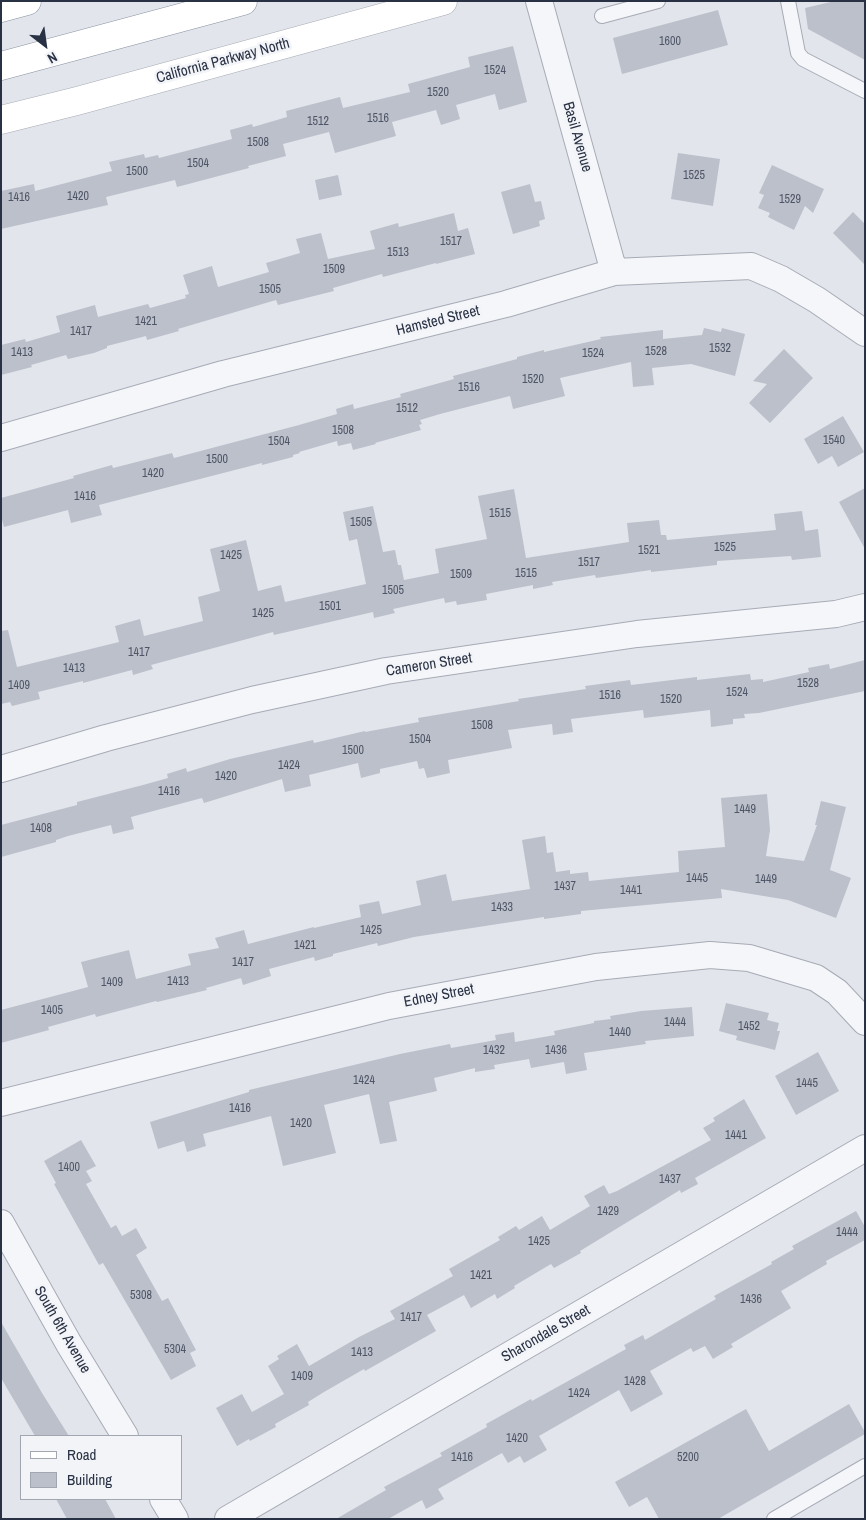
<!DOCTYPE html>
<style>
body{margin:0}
#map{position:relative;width:866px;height:1520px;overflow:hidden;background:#e2e5eb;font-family:"Archivo Narrow",sans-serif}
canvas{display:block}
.frame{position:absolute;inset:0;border:2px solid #293144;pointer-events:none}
.legend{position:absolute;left:20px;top:1435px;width:162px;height:65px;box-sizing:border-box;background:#f2f4f8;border:1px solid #a2a6b0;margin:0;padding:6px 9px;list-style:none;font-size:15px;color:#293144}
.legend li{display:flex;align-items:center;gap:10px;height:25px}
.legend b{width:25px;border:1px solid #a2a6b0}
.north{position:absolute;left:20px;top:20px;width:50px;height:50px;-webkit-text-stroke:4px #f2f4f8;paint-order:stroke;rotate:150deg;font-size:14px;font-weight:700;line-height:20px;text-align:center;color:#293144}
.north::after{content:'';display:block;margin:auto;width:18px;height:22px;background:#293144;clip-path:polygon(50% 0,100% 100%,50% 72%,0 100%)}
</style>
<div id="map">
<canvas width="866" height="1520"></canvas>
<div class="frame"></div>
<ul class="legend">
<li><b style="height:6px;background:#fff"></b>Road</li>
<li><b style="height:14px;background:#bcc0cb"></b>Building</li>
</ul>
<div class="north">N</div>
</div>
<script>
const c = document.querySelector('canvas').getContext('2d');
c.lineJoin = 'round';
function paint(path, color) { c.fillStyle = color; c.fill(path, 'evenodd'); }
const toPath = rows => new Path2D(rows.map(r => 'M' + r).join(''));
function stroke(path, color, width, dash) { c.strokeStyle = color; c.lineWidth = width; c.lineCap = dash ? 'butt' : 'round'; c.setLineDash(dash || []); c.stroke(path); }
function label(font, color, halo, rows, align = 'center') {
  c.font = font + ' "Archivo Narrow",sans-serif'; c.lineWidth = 5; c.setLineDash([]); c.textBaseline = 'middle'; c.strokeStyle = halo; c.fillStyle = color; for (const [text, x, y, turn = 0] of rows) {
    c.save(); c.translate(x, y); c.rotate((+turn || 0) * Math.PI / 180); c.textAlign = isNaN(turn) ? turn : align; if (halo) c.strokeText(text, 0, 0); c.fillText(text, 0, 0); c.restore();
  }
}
const building = toPath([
 [835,1,865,1,865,60,808,29,805,8],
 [718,10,728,45,622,74,613,38],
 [513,46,527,102,499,110,495,94,456,105,460,119,441,125,436,110,392,122,396,136,335,153,329,132,283,144,286,156,248,166,249,168,177,187,175,180,106,197,108,205,1,229,1,191,34,184,35,191,112,171,109,162,144,154,145,158,158,155,159,158,232,139,230,130,252,124,253,127,287,117,286,111,340,97,343,108,410,92,408,84,470,67,468,57],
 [678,153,720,159,713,206,671,199],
 [772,165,824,189,813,213,805,206,794,230,768,217,770,213,758,208,764,195,759,193],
 [338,175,342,195,319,200,315,180],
 [530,184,535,202,541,201,545,219,539,221,540,226,513,234,501,192],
 [853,212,865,224,865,265,833,233],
 [454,213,458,231,468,228,475,254,436,264,436,263,383,277,382,274,333,288,334,291,278,305,276,300,178,329,179,331,147,340,146,336,107,346,107,348,94,353,68,359,66,355,31,365,32,367,1,375,1,345,25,339,26,342,60,332,56,316,95,305,98,317,148,304,150,308,186,298,185,295,189,294,183,275,212,266,218,287,269,272,266,263,300,253,296,239,321,233,328,259,375,249,370,231,398,223,399,227],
 [704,328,721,332,722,328,745,334,735,376,691,364,652,368,654,385,633,387,631,362,560,378,565,396,513,409,510,396,440,414,420,420,422,424,419,425,421,430,375,443,376,444,353,450,351,443,338,446,337,441,299,452,300,453,293,455,293,457,262,465,262,463,99,505,102,515,71,523,68,510,4,527,1,516,1,498,74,478,73,476,112,465,113,468,172,453,174,458,299,425,337,414,336,409,353,404,354,409,401,397,400,394,454,379,453,376,517,359,517,357,544,350,544,352,601,339,600,337,663,330,663,339,702,335],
 [784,349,813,378,770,423,749,403,767,384,753,381],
 [843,416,864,452,838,467,832,456,818,464,804,439],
 [865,488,865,549,839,502],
 [514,489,526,558,629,542,627,523,659,520,661,535,666,535,667,540,776,530,774,514,802,511,805,531,818,529,821,557,792,560,791,556,717,561,717,565,651,572,651,570,596,578,595,575,552,582,553,585,533,589,533,585,486,594,487,600,457,605,456,601,445,603,444,598,393,609,395,613,374,618,373,612,274,635,273,632,151,665,153,669,133,675,132,670,83,683,83,681,38,692,40,699,12,706,10,702,1,704,1,631,8,630,17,667,119,642,115,626,140,619,144,636,203,621,198,597,220,591,210,549,246,540,258,591,281,585,285,602,366,584,357,539,349,541,343,512,373,506,383,552,395,550,398,565,401,565,404,580,439,573,435,549,487,539,478,496],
 [865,660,865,691,759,713,744,714,745,718,733,719,733,724,711,727,710,710,644,718,643,710,571,719,573,732,553,735,552,724,508,730,512,748,448,760,450,773,427,778,424,768,419,769,417,761,380,769,380,773,361,778,358,763,309,775,311,786,285,792,282,779,204,803,202,798,131,817,134,829,113,834,111,825,68,836,56,840,56,842,1,857,1,825,77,805,77,802,143,785,168,778,167,774,186,768,187,772,230,759,313,740,314,743,365,731,365,732,419,722,418,718,519,701,518,699,586,689,585,686,630,680,631,685,697,677,697,680,750,674,751,680,763,679,763,682,809,672,808,668,829,664,830,669],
 [767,794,770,830,766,856,804,861,817,825,815,825,821,801,846,807,830,870,851,878,836,918,788,900,721,889,722,898,581,911,581,914,544,919,544,917,485,926,414,937,378,946,377,943,333,954,333,956,315,961,314,957,269,969,271,976,243,985,241,978,206,988,207,990,157,1002,156,1001,96,1017,95,1014,48,1027,49,1030,1,1043,1,1010,88,987,81,962,129,950,136,979,191,965,188,954,219,948,215,938,244,930,248,944,314,927,314,928,361,917,359,905,379,901,382,914,421,905,416,881,446,874,452,901,530,889,522,840,545,836,547,853,553,852,556,872,570,870,570,874,588,872,589,881,679,872,678,851,725,847,721,798],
 [726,1003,769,1013,767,1020,779,1023,777,1031,780,1031,775,1050,736,1040,737,1036,719,1031],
 [692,1007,694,1036,645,1041,646,1044,584,1053,587,1070,566,1074,564,1062,531,1068,529,1059,494,1065,495,1069,475,1072,475,1068,434,1078,437,1091,389,1102,397,1141,380,1144,369,1094,324,1105,336,1153,283,1166,271,1116,203,1134,206,1146,187,1152,184,1141,158,1149,150,1122,249,1092,249,1090,400,1054,450,1044,451,1048,496,1040,495,1035,514,1032,515,1042,555,1035,554,1031,594,1023,594,1021,611,1019,610,1016,641,1011],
 [818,1052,839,1091,796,1115,775,1076],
 [744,1099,766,1138,695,1178,698,1184,681,1193,680,1190,580,1251,581,1253,554,1268,551,1264,514,1286,515,1288,497,1299,495,1294,471,1308,464,1295,427,1315,436,1331,365,1371,364,1369,324,1392,308,1402,309,1405,275,1424,276,1427,250,1441,249,1439,237,1446,216,1408,242,1394,252,1412,284,1394,268,1366,279,1359,277,1356,297,1344,309,1366,359,1337,395,1319,390,1311,453,1276,449,1269,500,1240,498,1237,516,1226,519,1230,542,1216,550,1230,590,1206,584,1196,604,1185,609,1194,617,1191,711,1140,703,1128,715,1121,713,1118],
 [81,1140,96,1166,86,1171,92,1181,86,1184,111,1228,116,1225,122,1236,136,1228,147,1248,136,1255,162,1301,168,1298,196,1350,190,1353,196,1366,171,1380,103,1263,99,1265,54,1184,56,1183,44,1161],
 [856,1211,865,1227,865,1240,826,1261,827,1264,781,1291,791,1308,731,1344,733,1347,713,1359,705,1346,693,1352,691,1348,650,1371,663,1394,631,1412,619,1390,539,1436,547,1450,524,1463,520,1456,508,1463,502,1453,438,1489,444,1499,426,1509,422,1500,388,1519,336,1519,386,1490,384,1487,442,1456,440,1453,487,1427,486,1424,531,1399,532,1401,626,1349,624,1345,643,1335,645,1340,716,1299,714,1296,772,1264,771,1262,794,1249,792,1246],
 [1,1322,42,1393,69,1436,35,1436,1,1378],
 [849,1404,865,1432,865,1434,718,1519,659,1519,647,1497,629,1507,615,1482,746,1409,769,1451],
 [56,1499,105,1499,116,1519,67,1519]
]);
const service = toPath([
 [788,1,798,53,803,59,865,91],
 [602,16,658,1],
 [774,1519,865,1466]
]);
const minor = toPath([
 [539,1,614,272],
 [1,438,223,374,506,304,614,272,751,266,781,279,817,300,865,333],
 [1,769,106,738,252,700,386,671,637,634,836,614,865,607],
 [1,1103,389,1006,596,967,710,955,749,958,816,978,837,992,865,1022],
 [1,1223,69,1344,125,1436],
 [163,1499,175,1519],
 [228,1519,865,1148]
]);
const secondary = toPath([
 [1,120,77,101,443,1]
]);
const motorway = toPath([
 [1,8,27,1],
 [1,66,243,1]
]);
const numberNames = [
 ["1600",670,42],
 ["1524",495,71],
 ["1520",438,93],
 ["1516",378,119],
 ["1512",318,122],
 ["1508",258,143],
 ["1504",198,164],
 ["1500",137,172],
 ["1525",694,176],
 ["1420",78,197],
 ["1416",19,198],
 ["1529",790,200],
 ["1517",451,242],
 ["1513",398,253],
 ["1509",334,270],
 ["1505",270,290],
 ["1421",146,322],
 ["1417",81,332],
 ["1532",720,349],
 ["1528",656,352],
 ["1413",22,353],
 ["1524",593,354],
 ["1520",533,380],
 ["1516",469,388],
 ["1512",407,409],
 ["1508",343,431],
 ["1540",834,441],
 ["1504",279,442],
 ["1500",217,460],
 ["1420",153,474],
 ["1416",85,497],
 ["1515",500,514],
 ["1505",361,523],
 ["1525",725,548],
 ["1521",649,551],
 ["1425",231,556],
 ["1517",589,563],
 ["1515",526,574],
 ["1509",461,575],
 ["1505",393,591],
 ["1501",330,607],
 ["1425",263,614],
 ["1417",139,653],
 ["1413",74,669],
 ["1528",808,684],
 ["1409",19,686],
 ["1524",737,693],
 ["1516",610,696],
 ["1520",671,700],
 ["1508",482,726],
 ["1504",420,740],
 ["1500",353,751],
 ["1424",289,766],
 ["1420",226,777],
 ["1416",169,792],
 ["1449",745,810],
 ["1408",41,829],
 ["1445",697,879],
 ["1449",766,880],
 ["1437",565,887],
 ["1441",631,891],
 ["1433",502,908],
 ["1425",371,931],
 ["1421",305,946],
 ["1417",243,963],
 ["1413",178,982],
 ["1409",112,983],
 ["1405",52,1011],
 ["1444",675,1023],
 ["1452",749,1027],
 ["1440",620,1033],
 ["1432",494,1051],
 ["1436",556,1051],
 ["1424",364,1081],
 ["1445",807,1084],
 ["1416",240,1109],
 ["1420",301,1124],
 ["1441",736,1136],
 ["1400",69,1168],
 ["1437",670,1180],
 ["1429",608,1212],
 ["1444",847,1233],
 ["1425",539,1242],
 ["1421",481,1276],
 ["5308",141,1296],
 ["1436",751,1300],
 ["1417",411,1318],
 ["5304",175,1350],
 ["1413",362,1353],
 ["1409",302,1377],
 ["1428",635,1382],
 ["1424",579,1394],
 ["1420",517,1439],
 ["1416",462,1458],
 ["5200",688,1458]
];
const streetNames = [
 ["California Parkway North",223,61,-15],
 ["Basil Avenue",577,137,74],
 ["Hamsted Street",438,321,-14],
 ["Cameron Street",429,665,-9],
 ["Edney Street",439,996,-11],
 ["South 6th Avenue",62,1330,60],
 ["Sharondale Street",546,1334,-30]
];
paint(building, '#bcc0cb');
stroke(service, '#a7abb6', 16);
stroke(minor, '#a7abb6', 28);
stroke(secondary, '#a7abb6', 29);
stroke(motorway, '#8891a3', 29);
stroke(service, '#f5f6f9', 14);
stroke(minor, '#f5f6f9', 26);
stroke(secondary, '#fff', 28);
stroke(motorway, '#fff', 28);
label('12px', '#4e5566', null, numberNames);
label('15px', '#293144', '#f2f4f8', streetNames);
</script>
